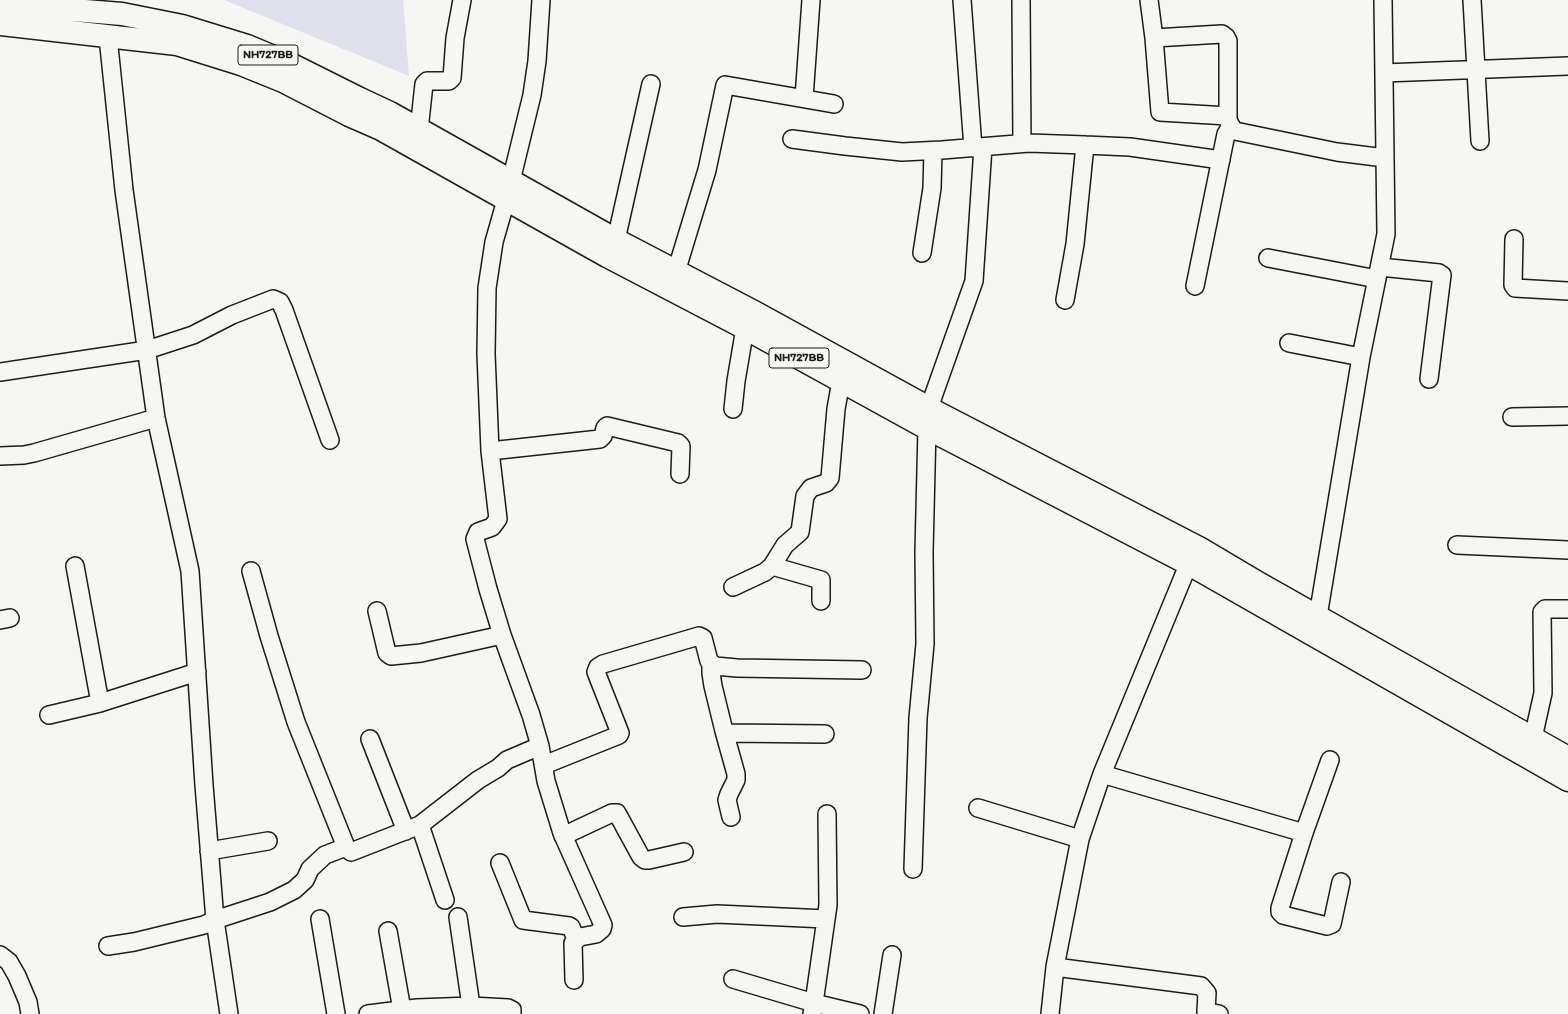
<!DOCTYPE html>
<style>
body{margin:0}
canvas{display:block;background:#f6f6f2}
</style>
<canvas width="1568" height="1014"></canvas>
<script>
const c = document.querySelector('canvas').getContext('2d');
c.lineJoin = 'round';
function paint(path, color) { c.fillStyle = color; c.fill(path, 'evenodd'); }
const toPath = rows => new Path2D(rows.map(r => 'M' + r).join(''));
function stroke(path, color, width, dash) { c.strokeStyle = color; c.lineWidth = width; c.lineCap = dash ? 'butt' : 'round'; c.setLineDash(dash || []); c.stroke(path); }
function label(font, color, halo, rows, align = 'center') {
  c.font = font + ' Itim,sans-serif'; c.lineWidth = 3.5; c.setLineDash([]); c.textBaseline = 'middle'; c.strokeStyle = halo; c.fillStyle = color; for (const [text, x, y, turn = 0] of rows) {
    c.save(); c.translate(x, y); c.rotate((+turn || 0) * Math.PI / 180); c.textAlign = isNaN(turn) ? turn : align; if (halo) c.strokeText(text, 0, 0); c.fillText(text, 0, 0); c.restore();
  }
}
const built = toPath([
 [224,0,403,0,409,76]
]);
const minor = toPath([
 [962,0,973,148],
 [1021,0,1022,143],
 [1149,0,1154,38,1160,112,1228,116],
 [1472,0,1480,141],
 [108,37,124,190,156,418,190,571,204,785,215,920,229,1014],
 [1154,38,1222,34,1226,37,1228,41,1228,120,1231,126,1235,131,1337,152,1385,158],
 [1384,73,1568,66],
 [804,98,811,0],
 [419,130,424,84,427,81,449,81,452,78,455,38,462,0],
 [792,139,845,146,902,152,942,150,1029,143,1085,145,1130,147,1221,160],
 [511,181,532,95,537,61,541,0],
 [506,200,494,242,487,288,486,354,490,451,498,519,492,527,478,532,475,539,488,589,502,635,531,715,540,746,546,781,562,833,603,925,602,929,596,934,580,937,573,943,574,980],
 [1514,239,1513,285,1515,288,1568,291],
 [616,240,651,84],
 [922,253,932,188,933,151],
 [1268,258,1377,279],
 [1380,267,1439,273,1442,275,1429,379],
 [676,272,707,170,725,85,834,104],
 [1195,286,1226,134,1231,126],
 [1065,300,1075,244,1085,145],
 [1289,343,1361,357],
 [0,372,147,350,193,335,232,315,273,299,280,302,284,310,330,440],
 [929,408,974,281,983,147],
 [733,409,736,381,745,328],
 [1512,417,1568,416],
 [490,451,600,439,603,436,605,428,607,426,678,443,681,446,680,474],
 [0,456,24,455,34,453,156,418],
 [1457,545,1568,550],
 [75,566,100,703],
 [772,566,821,580,821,601],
 [251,571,269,636,296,722,346,847,351,852,420,825,478,780,498,768,507,760,540,746],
 [733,587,765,572,772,566,785,545,800,532,805,496,811,488,826,483,830,478,836,409,841,381],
 [377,611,387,653,391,656,421,653,502,635],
 [1318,616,1361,357,1386,234,1383,0],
 [0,620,10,618],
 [711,664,711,673,713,686,724,731,728,733,825,734],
 [49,715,100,703,197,672],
 [724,731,736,774,736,780,729,794,727,800,731,817],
 [1533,738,1543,693,1542,612,1545,609,1568,609],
 [370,739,406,831],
 [1330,760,1304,833,1280,908,1280,912,1283,915,1327,926,1332,924,1341,882],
 [544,765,619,735,620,733,596,672,598,667,603,664,699,636,703,638,709,661,715,666,737,668,862,670],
 [1102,774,1304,833],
 [978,808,1080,839],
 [420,825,445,900],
 [563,836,612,813,617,813,641,857,645,860,649,860,684,852],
 [209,851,268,841],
 [500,863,523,920,569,926,571,927,576,939],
 [913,869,918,718,925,644,924,552,927,428],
 [458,917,471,1006],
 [683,917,717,914,826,919],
 [320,919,336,1014],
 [388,931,402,1010],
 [108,946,134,942,204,925,215,920,270,902,294,890,305,880,310,869,325,855,346,847],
 [0,955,9,962,17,976,28,1002,30,1014],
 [1055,967,1201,986,1207,993,1206,1011,1208,1012,1219,1014],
 [733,979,814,1003,828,905,827,814],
 [368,1014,417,1008,471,1006,508,1008,512,1010,512,1014],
 [812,1014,814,1003,860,1014],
 [883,1014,892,955],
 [1050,1014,1055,967,1080,839,1102,774,1193,553]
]);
const highway = toPath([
 [0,4,122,14,182,26,247,46,290,64,358,98,390,113,616,240,754,312,936,412,1199,548,1258,583,1568,758],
 [0,24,177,44,241,64,283,81,349,115,381,129,607,256,745,328,927,428,1189,564,1568,780]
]);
const shields = [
 [268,55,60],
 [799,358,60]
];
const shieldNames = [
 ["NH727BB",268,55],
 ["NH727BB",799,358]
];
paint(built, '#dfe0ec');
stroke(minor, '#1c1c1c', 20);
stroke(highway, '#1c1c1c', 25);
stroke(minor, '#f6f6f2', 17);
stroke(highway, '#f6f6f2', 22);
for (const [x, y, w] of shields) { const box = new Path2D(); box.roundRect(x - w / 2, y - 10, w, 20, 3); c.fillStyle = '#f6f6f2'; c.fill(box); stroke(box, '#1c1c1c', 1); }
label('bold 12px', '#1c1c1c', null, shieldNames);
</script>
